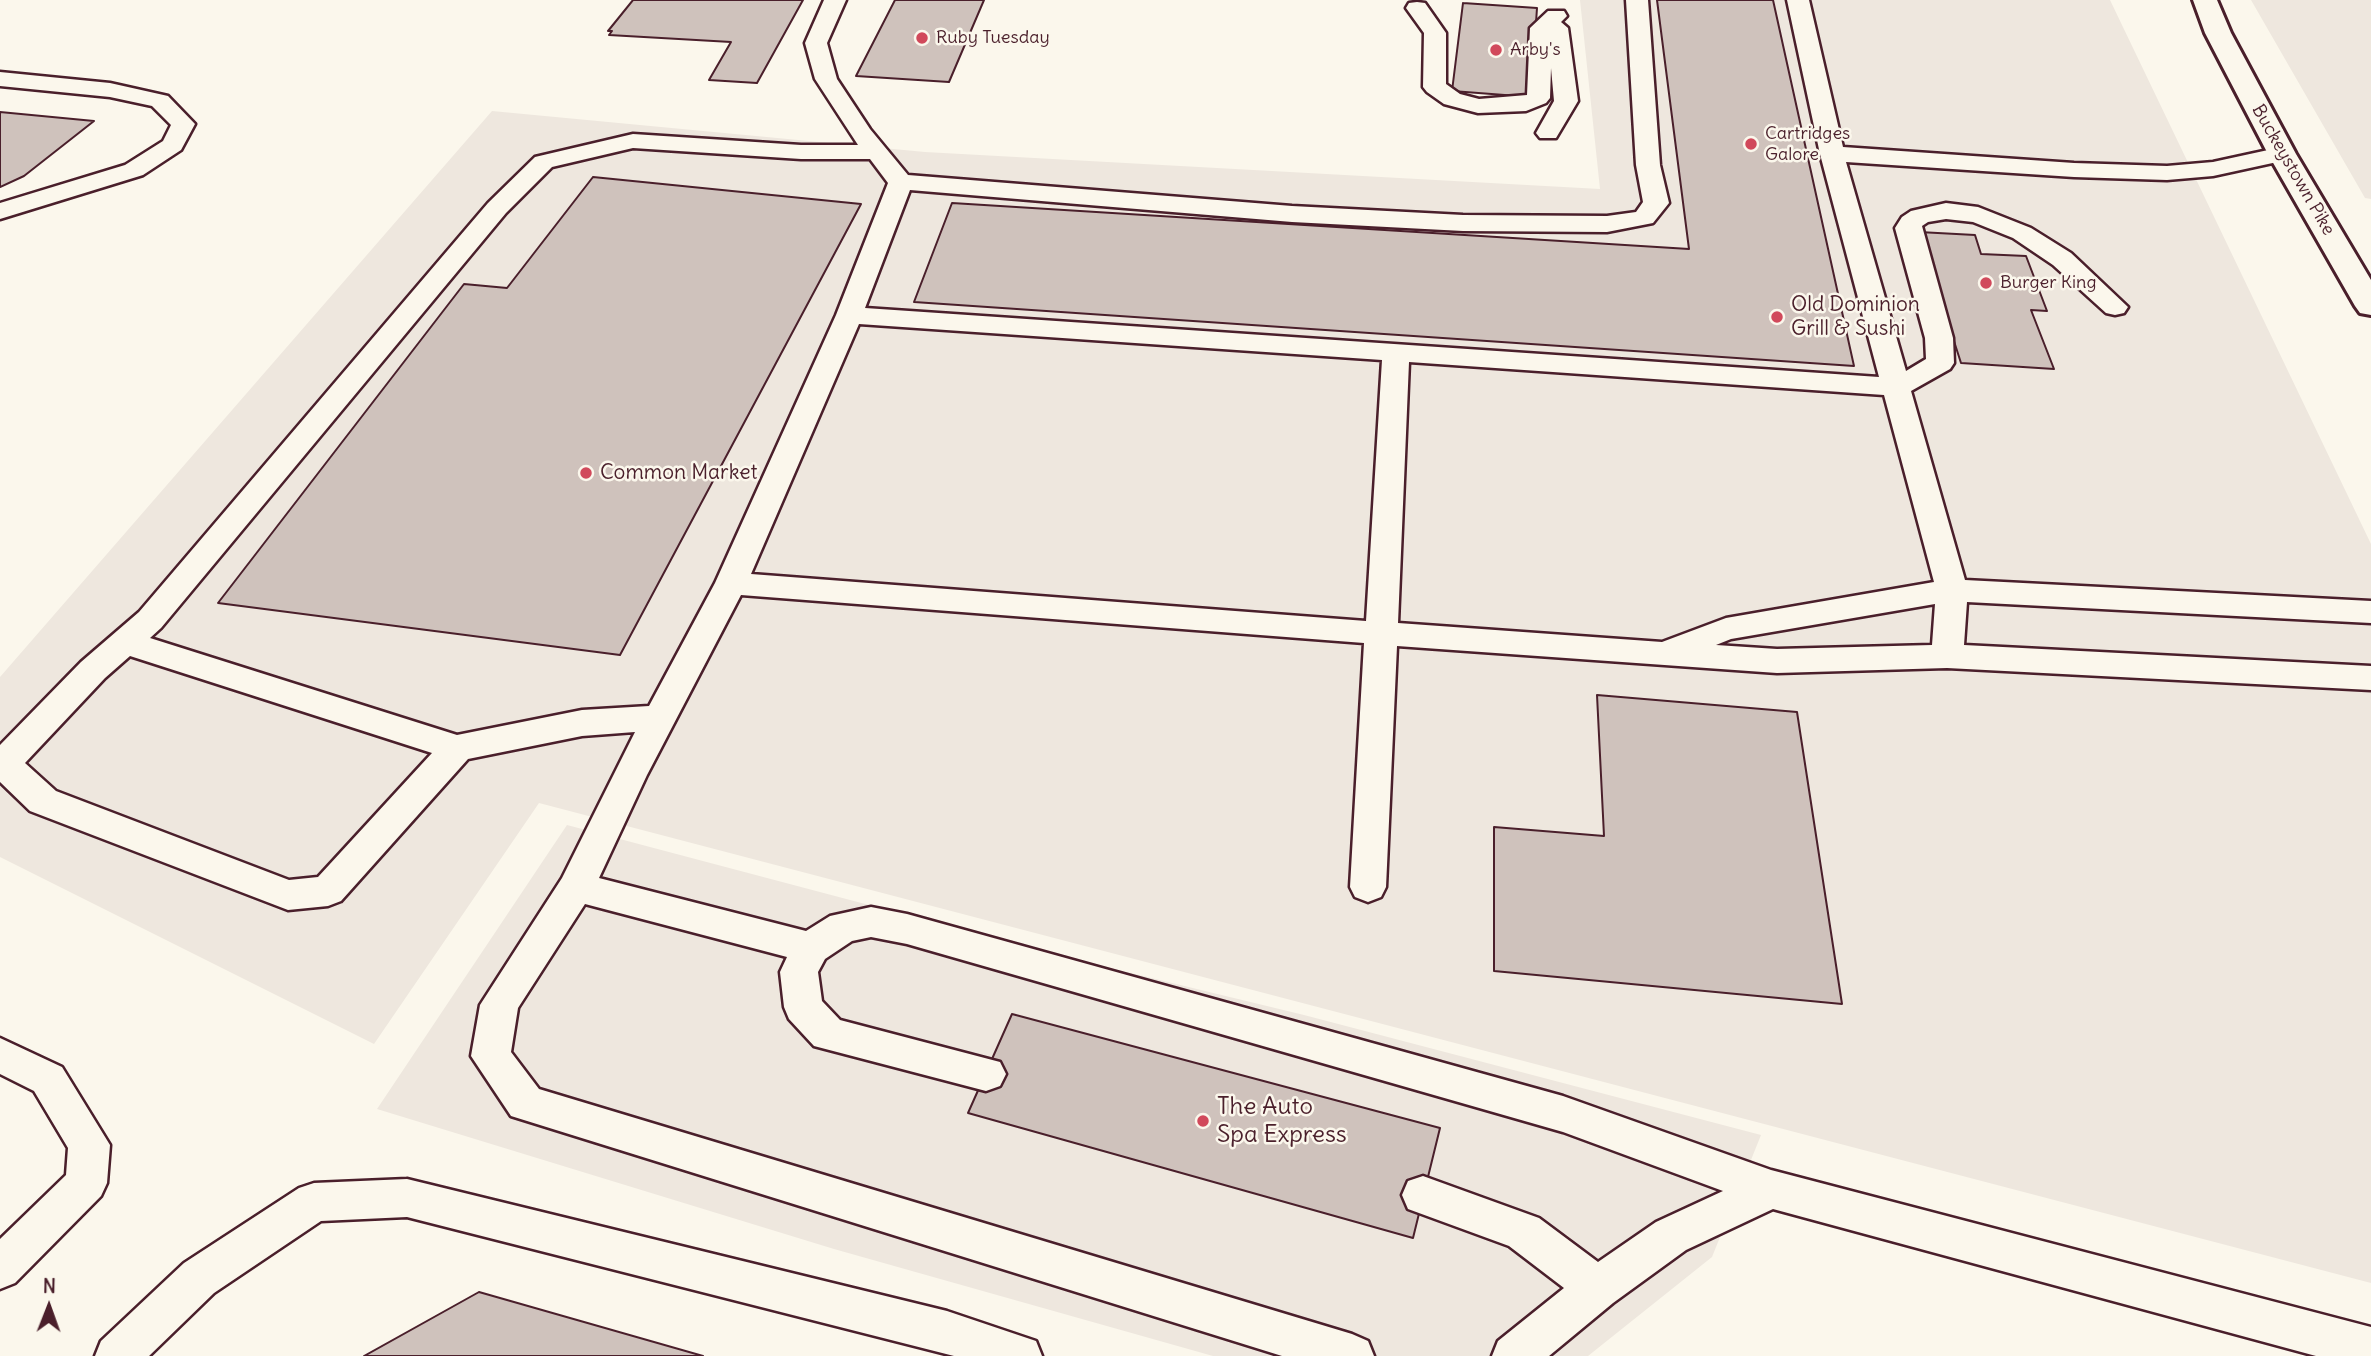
<!DOCTYPE html>
<style>
body{margin:0}
#map{position:relative;width:2371px;height:1356px;overflow:hidden;background:#fbf7ec;font-family:Delius,sans-serif}
canvas{display:block}
.north{position:absolute;left:14px;top:1272px;width:70px;height:70px;-webkit-text-stroke:5px #fbf7ec;paint-order:stroke;rotate:1deg;font-size:19px;font-weight:700;line-height:28px;text-align:center;color:#4a1f2b}
.north::after{content:'';display:block;margin:auto;width:24px;height:32px;background:#4a1f2b;clip-path:polygon(50% 0,100% 100%,50% 72%,0 100%)}
</style>
<div id="map">
<canvas width="2371" height="1356"></canvas>
<div class="north">N</div>
</div>
<script>
const c = document.querySelector('canvas').getContext('2d');
c.lineJoin = 'round';
function paint(path, color) { c.fillStyle = color; c.fill(path, 'evenodd'); }
const toPath = rows => new Path2D(rows.map(r => 'M' + r).join(''));
function stroke(path, color, width, dash) { c.strokeStyle = color; c.lineWidth = width; c.lineCap = dash ? 'butt' : 'round'; c.setLineDash(dash || []); c.stroke(path); }
function label(font, color, halo, rows, align = 'center') {
  c.font = font + ' Delius,sans-serif'; c.lineWidth = 5; c.setLineDash([]); c.textBaseline = 'middle'; c.strokeStyle = halo; c.fillStyle = color; for (const [text, x, y, turn = 0] of rows) {
    c.save(); c.translate(x, y); c.rotate((+turn || 0) * Math.PI / 180); c.textAlign = isNaN(turn) ? turn : align; if (halo) c.strokeText(text, 0, 0); c.fillText(text, 0, 0); c.restore();
  }
}
const built = toPath([
 [1580,0,2110,0,2371,544,2371,1283,539,803,374,1044,0,857,0,677,492,111,925,152,1600,189],
 [2251,0,2371,0,2371,199,2365,198],
 [567,825,1069,958,1304,1015,1761,1135,1712,1257,1588,1356,1213,1356,834,1249,377,1109]
]);
const building = toPath([
 [633,0,803,0,757,83,709,80,731,42,609,35,612,31,608,31,633,0],
 [895,0,984,0,949,82,856,76,895,0],
 [1657,0,1773,0,1854,366,914,302,952,203,1689,249,1657,0],
 [1463,3,1537,8,1531,97,1452,91,1463,3],
 [0,112,94,121,24,176,0,187,0,112],
 [593,177,861,204,620,655,218,603,464,284,507,288,593,177],
 [1919,232,1975,235,1981,254,2026,256,2047,311,2031,310,2054,369,1961,363,1919,232],
 [1597,695,1797,712,1842,1004,1494,971,1494,827,1604,836,1597,695],
 [1012,1014,1440,1128,1413,1238,968,1113,1012,1014],
 [479,1292,703,1356,364,1356,479,1292]
]);
const lane = toPath([
 [824,0,846,0,827,43,837,79,870,129,908,175,1292,206,1463,215,1607,216,1636,212,1643,202,1636,165,1626,0,1648,0,1660,165,1669,203,1653,223,1607,232,1463,231,1292,222,910,190,865,308,1879,377,1820,154,1787,0,1809,0,1843,147,2074,163,2167,166,2213,162,2282,147,2291,149,2294,154,2291,159,2213,176,2167,180,2074,177,1846,162,1906,371,1926,359,1925,338,1895,228,1902,217,1911,211,1946,203,1978,207,2031,228,2071,253,2128,307,2124,313,2115,315,2106,313,2053,265,2013,238,1973,222,1946,219,1928,222,1922,226,1953,338,1954,363,1950,369,1911,391,1965,580,2371,601,2371,623,1967,602,1964,645,2371,666,2371,690,1947,668,1777,673,1397,646,1386,887,1381,897,1368,902,1355,897,1350,887,1364,643,741,595,647,775,599,878,806,931,830,916,871,907,907,914,1563,1096,1771,1170,2371,1327,2371,1356,2316,1356,1773,1209,1686,1250,1613,1303,1549,1356,1492,1356,1498,1341,1564,1288,1509,1246,1408,1209,1402,1195,1408,1181,1423,1176,1539,1218,1598,1262,1656,1222,1723,1191,1563,1132,907,944,871,937,852,941,825,959,818,972,822,1001,840,1020,1000,1062,1006,1074,1000,1086,986,1091,814,1046,789,1019,784,1007,780,972,787,957,585,904,518,1008,511,1052,539,1089,1352,1334,1368,1341,1374,1356,1282,1356,511,1116,471,1056,480,1005,562,878,635,732,582,736,468,759,341,901,328,906,288,910,30,811,0,782,0,745,81,662,139,612,488,203,535,157,633,134,801,145,858,145,815,79,805,43,824,0],
 [633,148,801,159,870,159,888,183,836,315,715,583,649,706,582,710,457,735,150,638,161,628,506,213,552,167,633,148],
 [859,324,1382,360,1366,621,751,574,859,324],
 [1409,362,1884,395,1934,582,1726,618,1662,642,1398,623,1409,362],
 [1935,604,1932,645,1777,649,1716,645,1731,639,1935,604],
 [130,656,432,753,318,877,289,880,56,791,25,763,105,678,130,656],
 [1417,2,1425,3,1446,33,1446,84,1460,94,1479,99,1527,95,1530,28,1548,11,1564,11,1567,16,1561,22,1568,28,1578,101,1556,138,1540,138,1536,133,1554,101,1551,68,1550,98,1546,103,1526,111,1478,113,1444,104,1427,92,1423,87,1424,33,1406,8,1409,3,1417,2],
 [0,72,110,83,168,96,195,124,181,150,143,175,0,219,0,203,125,165,163,141,171,125,152,106,110,97,0,86,0,72],
 [0,1038,62,1067,110,1145,107,1183,101,1196,15,1283,0,1289,0,1239,66,1175,68,1148,34,1091,0,1074,0,1038],
 [407,1179,947,1311,1036,1341,1042,1356,954,1356,407,1217,321,1221,214,1293,149,1356,95,1356,101,1341,184,1263,299,1188,314,1183,407,1179]
]);
const primary = toPath([
 [2193,0,2217,0,2231,33,2296,154,2371,280,2371,315,2360,313,2355,306,2268,154,2205,33,2193,0]
]);
const markers = [
 [922,38,7,"#d1495b"],
 [1496,50,7,"#d1495b"],
 [1751,144,7,"#d1495b"],
 [1986,283,7,"#d1495b"],
 [1777,317,7,"#d1495b"],
 [586,473,7,"#d1495b"],
 [1203,1121,7,"#d1495b"]
];
const farPoinames = [
 ["Ruby Tuesday",936,38],
 ["Arby's",1510,50],
 ["Cartridges",1765,134],
 ["Galore",1765,155],
 ["Burger King",2000,283]
];
const farStreetnames = [
 ["Buckeystown Pike",2293,170,60]
];
const poiNames = [
 ["Old Dominion",1791,305],
 ["Grill & Sushi",1791,329],
 ["Common Market",600,473]
];
const nearPoinames = [
 ["The Auto",1217,1107],
 ["Spa Express",1217,1135]
];
paint(built, '#eee7de');
paint(building, '#cfc2bc');
stroke(building, '#4a1f2b', 2);
stroke(lane, '#4a1f2b', 5);
stroke(primary, '#4a1f2b', 6);
paint(lane, '#fbf7ec');
paint(primary, '#fbf7ec');
for (const [x, y, r, color] of markers) { const dot = new Path2D(); dot.arc(x, y, r, 0, 2 * Math.PI); c.fillStyle = color; c.fill(dot); stroke(dot, '#fbf7ec', 2.5); }
label('18px', '#4a1f2b', '#fbf7ec', farPoinames, 'left');
label('18px', '#4a1f2b', '#fbf7ec', farStreetnames);
label('21px', '#4a1f2b', '#fbf7ec', poiNames, 'left');
label('24px', '#4a1f2b', '#fbf7ec', nearPoinames, 'left');
</script>
